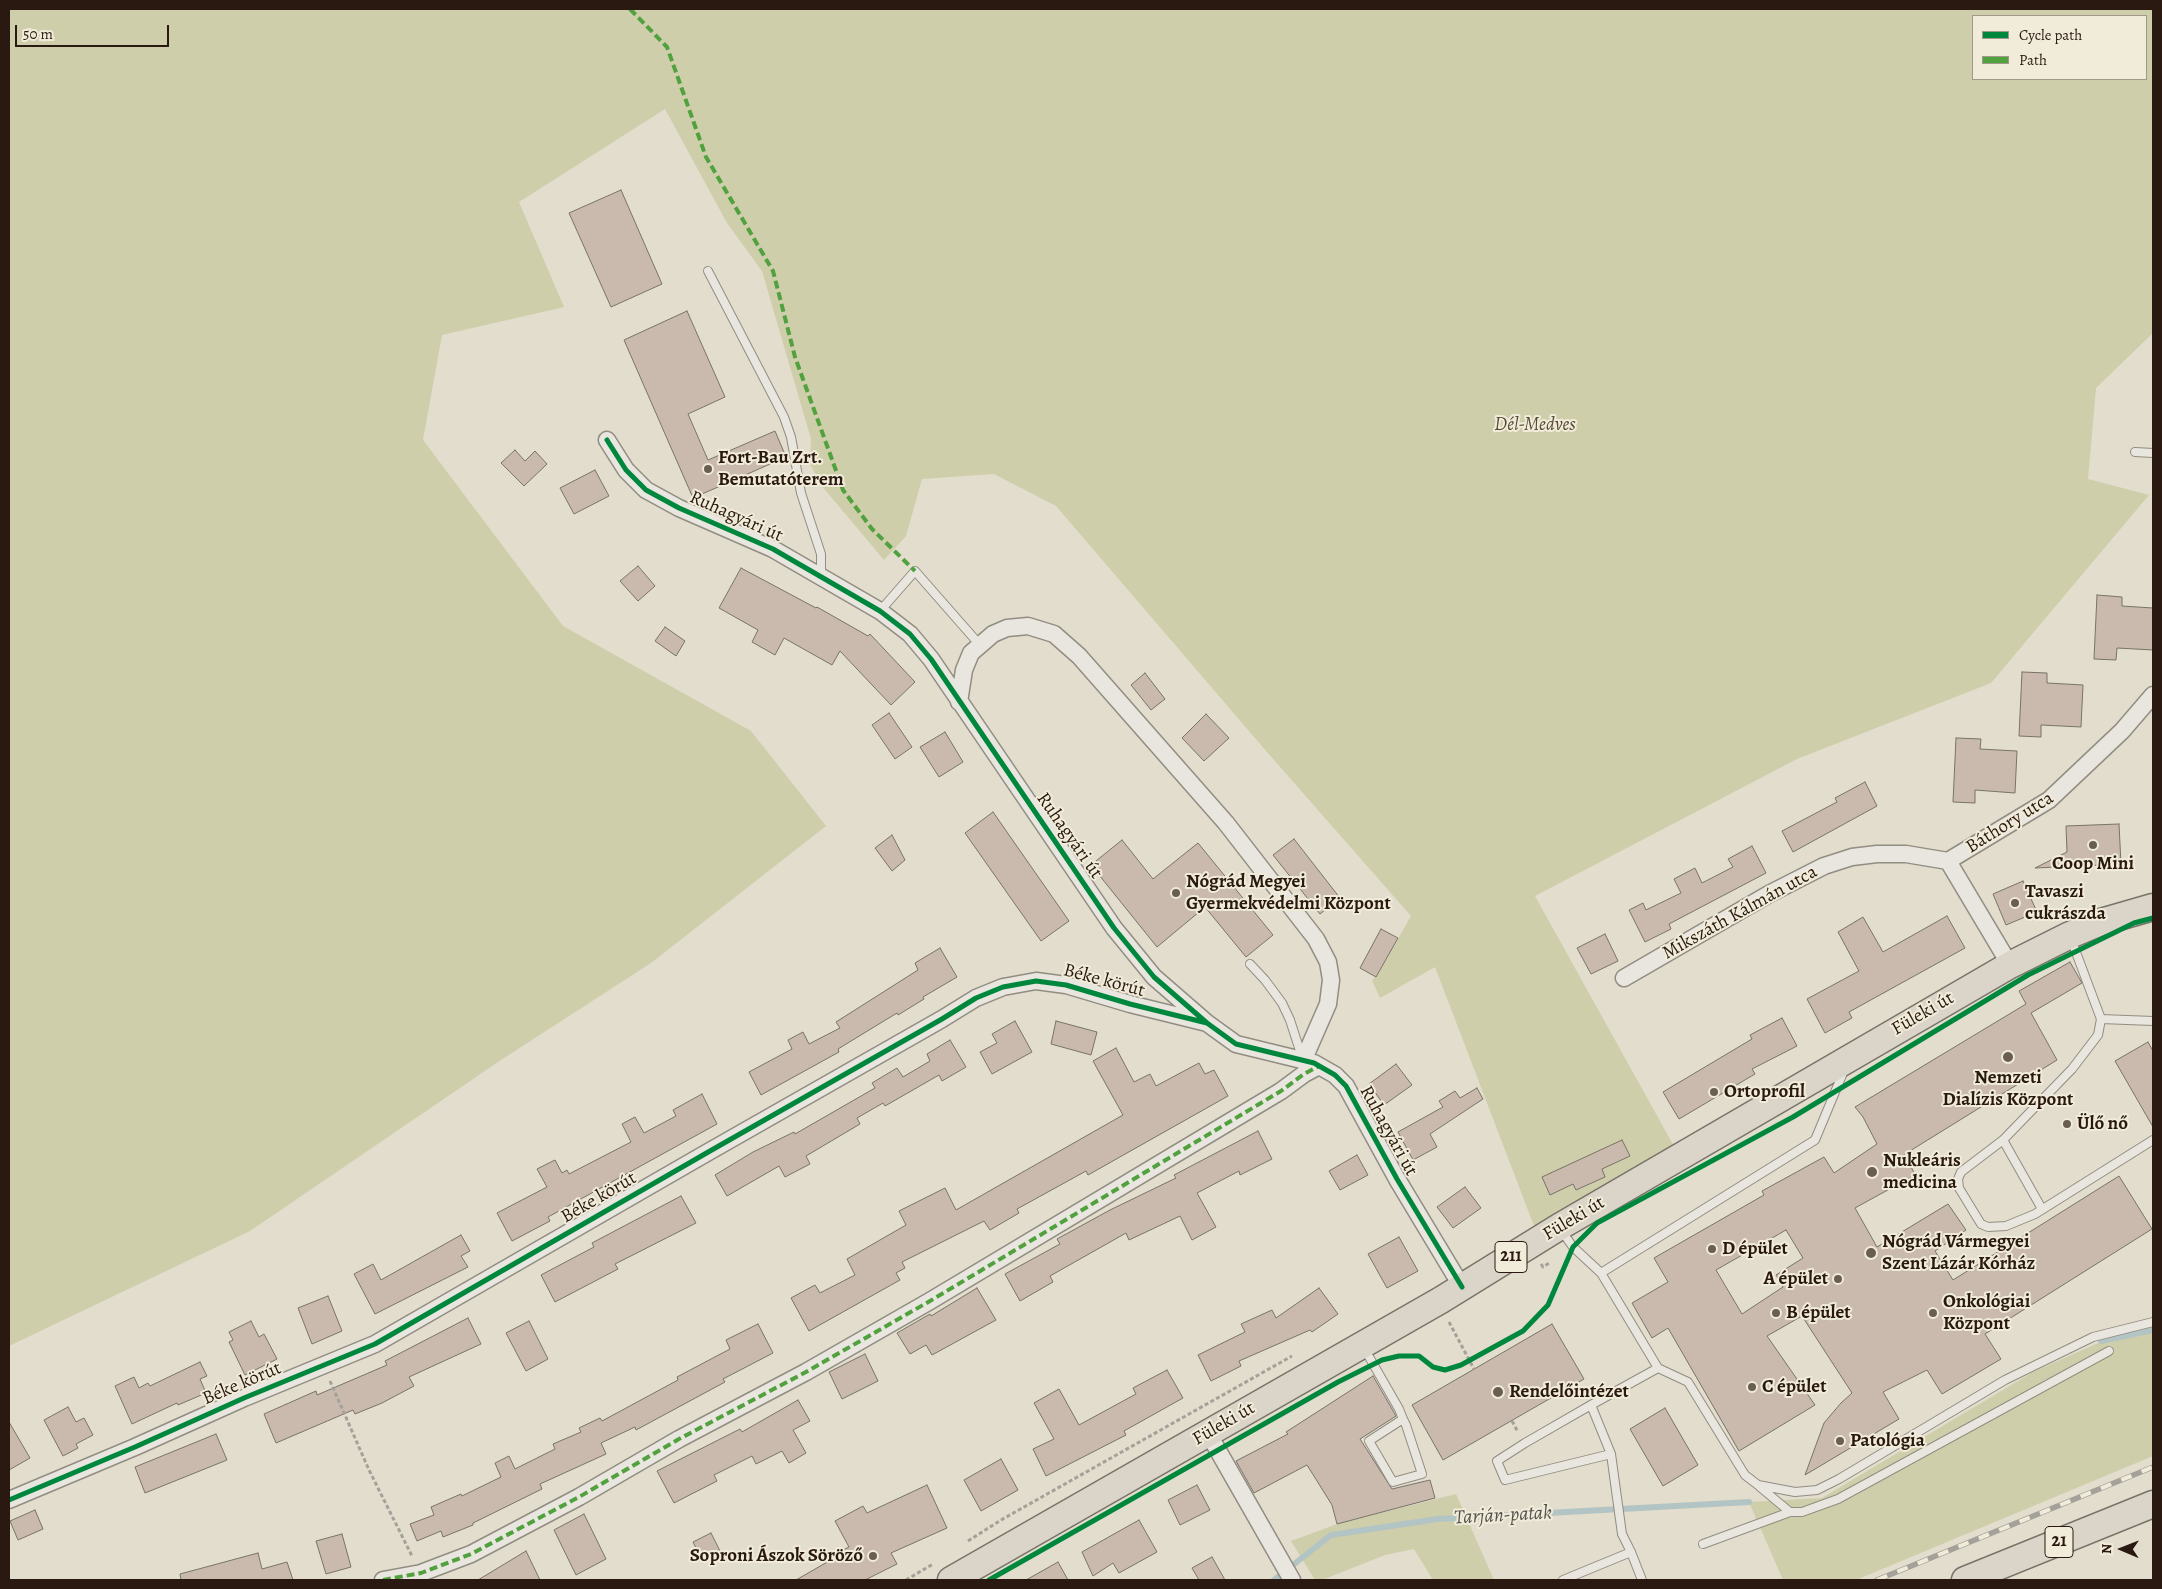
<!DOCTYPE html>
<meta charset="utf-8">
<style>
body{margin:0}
#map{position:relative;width:2162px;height:1589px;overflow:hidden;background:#e2ddcc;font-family:Alegreya,serif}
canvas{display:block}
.frame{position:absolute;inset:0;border:10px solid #2a1910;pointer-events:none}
.legend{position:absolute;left:1972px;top:15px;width:175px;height:65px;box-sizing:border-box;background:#f1ecd9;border:1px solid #a19889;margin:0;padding:6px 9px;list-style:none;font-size:15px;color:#2a1910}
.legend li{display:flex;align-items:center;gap:10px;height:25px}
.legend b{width:25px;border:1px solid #a19889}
.north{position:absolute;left:2097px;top:1524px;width:50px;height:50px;-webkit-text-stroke:4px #f1ecd9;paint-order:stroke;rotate:271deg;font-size:14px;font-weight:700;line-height:20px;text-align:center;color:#2a1910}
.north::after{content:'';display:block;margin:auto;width:18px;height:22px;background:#2a1910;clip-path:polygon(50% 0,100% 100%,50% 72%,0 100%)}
.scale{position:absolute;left:15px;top:25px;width:154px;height:22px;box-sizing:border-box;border:2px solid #2a1910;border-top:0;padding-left:6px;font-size:15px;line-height:18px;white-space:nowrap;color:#2a1910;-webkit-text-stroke:4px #f1ecd9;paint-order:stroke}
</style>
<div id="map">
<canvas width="2162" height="1589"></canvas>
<div class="frame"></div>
<ul class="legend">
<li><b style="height:6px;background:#00873e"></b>Cycle path</li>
<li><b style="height:6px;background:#51a13f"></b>Path</li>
</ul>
<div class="north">N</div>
<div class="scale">50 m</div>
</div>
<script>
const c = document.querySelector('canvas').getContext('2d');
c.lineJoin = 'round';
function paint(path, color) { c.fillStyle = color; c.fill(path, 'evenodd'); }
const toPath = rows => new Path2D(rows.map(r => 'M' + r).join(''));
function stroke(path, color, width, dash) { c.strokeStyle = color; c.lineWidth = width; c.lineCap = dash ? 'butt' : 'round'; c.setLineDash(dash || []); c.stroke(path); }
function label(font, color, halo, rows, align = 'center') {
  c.font = font + ' Alegreya,serif'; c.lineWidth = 4; c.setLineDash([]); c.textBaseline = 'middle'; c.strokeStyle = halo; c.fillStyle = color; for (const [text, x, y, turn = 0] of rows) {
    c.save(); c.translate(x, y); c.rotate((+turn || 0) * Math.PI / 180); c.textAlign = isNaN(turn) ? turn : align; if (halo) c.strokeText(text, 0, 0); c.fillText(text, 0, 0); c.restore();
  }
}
const green = toPath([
 [9,9,2153,9,2153,333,2096,388,2088,479,2149,495,1991,683,1797,759,1535,896,1680,1157,1539,1239,1435,967,1380,998,1372,980,1376,977,1411,916,1267,752,1056,506,994,474,922,479,906,536,884,560,821,485,810,464,811,439,762,271,727,223,665,109,519,202,564,307,442,335,423,440,563,626,751,731,826,826,651,963,501,1060,250,1231,9,1346],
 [1973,16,2146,16,2146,79,1973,79],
 [2153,1330,2153,1456,1856,1580,1783,1580,1749,1502,1822,1498,2033,1372,2105,1340],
 [1456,1494,1494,1580,1433,1580,1414,1549,1385,1555,1322,1580,1315,1580,1291,1541,1337,1524]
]);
const stream = toPath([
 [2101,1341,2153,1330],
 [1274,1580,1331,1535,1438,1519,1749,1502]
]);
const building = toPath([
 [621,190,662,284,611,307,569,213,621,190],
 [687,311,725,397,688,414,708,460,775,431,786,457,693,498,624,340,687,311],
 [515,450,525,461,535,451,547,464,524,486,501,463,515,450],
 [595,470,609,496,574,514,560,488,595,470],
 [638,566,655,586,638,601,620,581,638,566],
 [741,568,816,608,817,607,868,636,870,634,915,682,891,705,840,651,832,665,784,638,775,655,752,642,758,630,719,608,741,568],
 [2097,595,2122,597,2122,606,2153,608,2153,650,2117,648,2116,660,2094,659,2097,595],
 [665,627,685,641,676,656,655,641,665,627],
 [2022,672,2047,673,2047,683,2083,685,2081,727,2041,725,2041,737,2019,736,2022,672],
 [1145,673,1165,699,1151,710,1131,685,1145,673],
 [889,713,912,747,895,759,872,725,889,713],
 [1206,714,1229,738,1204,761,1182,738,1206,714],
 [945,732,963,762,939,777,920,747,945,732],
 [1956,738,1981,739,1980,749,2017,751,2015,793,1975,790,1975,803,1953,802,1956,738],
 [1865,782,1877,806,1793,852,1782,831,1837,802,1835,798,1865,782],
 [993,812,1069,921,1041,941,965,833,993,812],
 [2119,824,2121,864,2035,868,2067,852,2066,826,2119,824],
 [892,835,905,860,892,871,875,848,892,835],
 [1294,839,1340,898,1320,914,1273,855,1294,839],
 [1122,840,1153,879,1198,843,1273,935,1246,957,1205,907,1157,947,1091,865,1122,840],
 [1752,846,1766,873,1669,924,1671,929,1645,942,1629,910,1643,903,1646,910,1681,893,1674,879,1695,868,1702,883,1733,867,1728,859,1752,846],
 [2023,881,2037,912,2006,925,1993,894,2023,881],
 [1947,916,1965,948,1849,1012,1852,1018,1825,1033,1807,999,1859,971,1838,932,1863,917,1883,952,1947,916],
 [1381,929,1398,938,1376,977,1360,968,1381,929],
 [1605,934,1618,961,1591,974,1577,948,1605,934],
 [940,948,957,977,923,997,924,999,898,1015,897,1013,838,1049,839,1052,761,1095,749,1072,792,1049,788,1040,803,1032,809,1044,840,1028,836,1022,918,970,915,963,940,948],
 [2070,962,2082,983,2031,1013,2057,1060,1905,1154,1915,1175,1855,1208,1877,1247,1948,1204,1966,1230,1935,1251,1953,1280,2119,1176,2152,1229,1985,1334,2001,1359,1942,1394,1927,1370,1883,1392,1899,1419,1805,1475,1824,1423,1841,1403,1852,1393,1802,1316,1767,1336,1815,1405,1739,1451,1668,1328,1652,1338,1632,1303,1668,1282,1654,1258,1764,1195,1762,1191,1824,1157,1834,1173,1877,1144,1863,1117,1855,1107,2026,1004,2019,991,2070,962],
 [1786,1230,1803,1258,1776,1275,1783,1287,1742,1314,1716,1270,1786,1230],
 [1782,1018,1797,1046,1752,1069,1755,1074,1679,1119,1663,1092,1752,1039,1750,1035,1782,1018],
 [1015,1021,1032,1052,992,1074,980,1052,997,1043,992,1034,1015,1021],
 [1056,1021,1097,1032,1091,1055,1051,1044,1056,1021],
 [950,1040,966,1067,942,1081,939,1075,885,1106,883,1103,857,1118,860,1124,806,1156,810,1164,785,1177,779,1166,727,1196,715,1175,753,1152,794,1132,795,1134,875,1088,872,1083,897,1068,903,1077,930,1061,927,1054,950,1040],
 [2148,1042,2153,1051,2153,1127,2115,1061,2148,1042],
 [1116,1048,1134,1082,1150,1074,1156,1086,1199,1063,1205,1074,1214,1070,1228,1096,1088,1175,1086,1171,1017,1209,1019,1213,990,1230,984,1221,902,1262,905,1268,896,1273,900,1280,809,1331,791,1298,815,1285,820,1293,855,1275,847,1259,906,1225,899,1211,945,1188,956,1210,1123,1115,1093,1061,1116,1048],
 [1396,1064,1412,1085,1384,1105,1369,1084,1396,1064],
 [1477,1088,1483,1099,1430,1134,1437,1147,1413,1160,1398,1132,1443,1107,1439,1101,1455,1091,1460,1098,1477,1088],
 [702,1094,717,1124,548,1217,550,1221,512,1241,497,1213,547,1187,537,1169,555,1160,562,1173,567,1170,569,1174,631,1142,622,1124,635,1117,644,1133,676,1116,673,1110,702,1094],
 [1258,1131,1272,1159,1240,1175,1239,1171,1197,1193,1216,1227,1192,1240,1180,1216,1129,1240,1126,1233,1050,1276,1053,1282,1020,1301,1005,1274,1060,1244,1057,1239,1110,1210,1176,1178,1174,1175,1258,1131],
 [1622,1140,1630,1156,1602,1169,1605,1177,1576,1190,1573,1184,1550,1195,1542,1177,1622,1140],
 [1357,1155,1368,1175,1340,1190,1329,1171,1357,1155],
 [1465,1187,1481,1208,1453,1228,1437,1207,1465,1187],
 [681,1196,696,1223,615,1264,618,1269,555,1302,541,1275,594,1247,592,1243,681,1196],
 [461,1235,470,1251,461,1256,468,1267,375,1314,354,1274,373,1264,381,1280,461,1235],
 [1399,1237,1418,1271,1387,1288,1368,1254,1399,1237],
 [977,1288,996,1320,932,1355,926,1345,910,1354,897,1333,930,1314,931,1316,977,1288],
 [1319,1288,1338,1314,1312,1332,1310,1330,1239,1361,1241,1366,1211,1381,1198,1355,1245,1332,1241,1324,1272,1310,1276,1318,1319,1288],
 [328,1296,342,1331,312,1344,298,1308,328,1296],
 [468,1318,481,1344,409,1377,414,1386,382,1403,355,1414,353,1410,276,1443,264,1414,316,1391,317,1395,387,1365,385,1361,468,1318],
 [251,1321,259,1337,264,1334,277,1359,245,1375,229,1342,233,1340,229,1332,251,1321],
 [529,1321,548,1359,526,1371,506,1333,529,1321],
 [758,1324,773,1353,723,1379,725,1382,636,1430,635,1427,601,1443,606,1454,540,1484,542,1489,473,1523,473,1525,443,1537,441,1531,417,1541,410,1524,434,1515,431,1507,461,1494,462,1496,501,1477,495,1463,509,1456,515,1469,555,1449,553,1444,581,1432,579,1428,600,1418,602,1421,678,1380,677,1377,730,1349,726,1340,758,1324],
 [1552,1324,1584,1379,1443,1460,1412,1405,1552,1324],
 [865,1354,878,1381,842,1399,829,1372,865,1354],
 [200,1362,207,1376,200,1379,206,1393,178,1405,177,1403,132,1424,115,1386,134,1377,139,1388,148,1383,150,1386,200,1362],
 [1167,1370,1183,1398,1124,1431,1126,1435,1046,1476,1033,1449,1054,1439,1034,1403,1059,1389,1079,1425,1136,1394,1133,1388,1167,1370],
 [1373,1376,1396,1416,1360,1439,1392,1489,1430,1480,1435,1498,1337,1524,1332,1505,1307,1465,1254,1493,1236,1461,1288,1434,1286,1432,1373,1376],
 [798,1400,810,1421,793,1430,806,1453,789,1463,782,1451,756,1464,752,1456,714,1475,717,1481,674,1503,657,1471,740,1429,742,1432,798,1400],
 [68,1407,76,1422,84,1418,93,1435,76,1444,78,1448,63,1456,44,1420,68,1407],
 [1665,1408,1698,1465,1663,1486,1630,1429,1665,1408],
 [9,1422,30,1458,9,1470,9,1422],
 [216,1434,227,1460,145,1493,135,1467,216,1434],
 [1001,1459,1018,1490,981,1511,964,1480,1001,1459],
 [927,1485,947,1528,891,1553,897,1564,865,1580,796,1580,836,1557,835,1554,849,1547,835,1521,863,1506,867,1513,927,1485],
 [1197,1485,1210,1510,1180,1525,1168,1500,1197,1485],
 [35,1510,43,1529,18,1540,10,1521,35,1510],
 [584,1514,606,1559,576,1575,554,1530,584,1514],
 [1139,1520,1157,1552,1119,1573,1113,1563,1093,1576,1082,1552,1139,1520],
 [711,1533,720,1551,702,1560,693,1542,711,1533],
 [342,1534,351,1567,326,1574,316,1541,342,1534],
 [526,1551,540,1580,478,1580,526,1551],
 [258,1553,262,1569,287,1562,293,1580,181,1580,180,1574,258,1553],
 [1212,1557,1225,1580,1199,1580,1192,1568,1212,1557],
 [1058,1562,1068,1580,1026,1580,1058,1562]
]);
const path = toPath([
 [1541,1264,1543,1267,1551,1262],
 [1449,1322,1474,1369],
 [330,1381,369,1470,412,1556],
 [1512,1421,1518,1432],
 [968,1541,1001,1520,1292,1356],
 [906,1580,933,1564]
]);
const lane = toPath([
 [708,271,784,417,791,437,801,493,821,554,821,576],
 [2135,452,2153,453],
 [880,611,915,571,979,644],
 [2071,939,2101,1019,2098,1035,2072,1069,2003,1140,1961,1172,1958,1179,1959,1188,1981,1224,1988,1227,2006,1226,2035,1214,2153,1140],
 [1250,964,1265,980,1282,1003,1290,1020,1302,1057],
 [2101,1019,2153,1021],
 [2003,1140,2042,1209],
 [1561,1230,1573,1247,1601,1273,1658,1368,1591,1405,1525,1443,1497,1461,1505,1480,1611,1454,1591,1405],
 [1601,1273,1815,1140,1845,1068],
 [1364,1348,1399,1409,1403,1419,1406,1425,1422,1474,1393,1482,1369,1441,1403,1419],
 [1658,1368,1688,1382,1745,1475,1758,1485,1795,1492,1817,1490,1839,1479,2005,1380,2093,1337,2153,1322],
 [1760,1487,1790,1512,1802,1512,1838,1499,2109,1351],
 [1703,1544,1790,1512],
 [1631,1552,1642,1580],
 [1563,1580,1631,1552,1622,1534,1611,1454]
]);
const street = toPath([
 [607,440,626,470,646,490,679,508,773,549,880,611,910,634,931,659,1114,928,1154,977,1207,1023,1236,1044,1314,1063,1335,1075,1346,1086,1397,1179,1462,1287],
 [959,702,964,670,971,653,993,634,1007,628,1028,626,1054,634,1079,656,1226,823,1316,939,1328,962,1331,980,1328,1004,1303,1061],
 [2010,965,1948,861,2049,800,2122,731,2153,695],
 [1624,978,1769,894,1824,866,1852,857,1877,854,1906,854,1948,861],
 [1208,1433,1292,1580],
 [9,1500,135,1447,244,1398,375,1344,710,1151,942,1019,976,998,1003,987,1036,981,1066,985,1130,1004,1207,1023],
 [383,1580,421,1573,471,1554,579,1497,679,1439,806,1372,930,1301,1281,1091,1304,1074,1319,1066]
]);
const primary = toPath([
 [951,1580,1441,1300,1559,1227,2010,965,2070,935,2101,922,2153,907],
 [1965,1580,2153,1504]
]);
const rail = toPath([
 [1877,1580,2153,1467]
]);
const quiet = toPath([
 [630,9,667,47,706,157,773,271,795,357,843,490,872,529,915,571],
 [383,1580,421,1573,471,1554,579,1497,679,1439,806,1372,930,1301,1281,1091,1304,1074,1319,1066]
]);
const cycleway = toPath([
 [607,440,626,470,646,490,679,508,773,549,880,611,910,634,931,659,1114,928,1154,977,1207,1023,1236,1044,1314,1063,1335,1075,1346,1086,1397,1179,1462,1287],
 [9,1500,135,1447,244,1398,375,1344,710,1151,942,1019,976,998,1003,987,1036,981,1066,985,1130,1004,1207,1023],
 [989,1580,1338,1382,1382,1360,1399,1356,1419,1356,1433,1367,1445,1370,1461,1365,1523,1331,1548,1305,1573,1247,1597,1223,1793,1117,2028,975,2134,923,2153,918]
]);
const markers = [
 [708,469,5,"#6a5e52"],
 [2093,845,5,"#6a5e52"],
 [1176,893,5,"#6a5e52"],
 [2015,903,5,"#6a5e52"],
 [2008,1057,6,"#6a5e52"],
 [1714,1092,5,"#6a5e52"],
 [2067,1124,5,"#6a5e52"],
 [1872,1172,6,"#6a5e52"],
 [1712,1249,5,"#6a5e52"],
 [1871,1253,6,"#6a5e52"],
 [1838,1279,5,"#6a5e52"],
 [1776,1313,5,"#6a5e52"],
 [1933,1313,5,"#6a5e52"],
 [1752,1387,5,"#6a5e52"],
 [1498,1392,6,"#6a5e52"],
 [1840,1441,5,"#6a5e52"],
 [873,1556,5,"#6a5e52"]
];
const shields = [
 [1511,1257,32],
 [2059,1542,28]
];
const shieldNames = [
 ["211",1511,1257],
 ["21",2059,1542]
];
const parkNames = [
 ["Dél-Medves",1535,425]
];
const poiNames = [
 ["Fort-Bau Zrt.",718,458],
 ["Bemutatóterem",718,480],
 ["Coop Mini",2093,864,"center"],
 ["Nógrád Megyei",1186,882],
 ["Gyermekvédelmi Központ",1186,904],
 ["Tavaszi",2025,892],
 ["cukrászda",2025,914],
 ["Nemzeti",2008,1078,"center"],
 ["Dialízis Központ",2008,1100,"center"],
 ["Ortoprofil",1724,1092],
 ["Ülő nő",2077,1124],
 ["Nukleáris",1883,1161],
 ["medicina",1883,1183],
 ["Nógrád Vármegyei",1882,1242],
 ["Szent Lázár Kórház",1882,1264],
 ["D épület",1722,1249],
 ["A épület",1828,1279,"right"],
 ["Onkológiai",1943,1302],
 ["Központ",1943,1324],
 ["B épület",1786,1313],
 ["C épület",1762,1387],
 ["Rendelőintézet",1509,1392],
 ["Patológia",1850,1441],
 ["Soproni Ászok Söröző",863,1556,"right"]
];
const streetNames = [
 ["Ruhagyári út",736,517,24],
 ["Báthory utca",2010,823,-32],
 ["Ruhagyári út",1069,836,55],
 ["Mikszáth Kálmán utca",1740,913,-29],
 ["Béke körút",1104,981,15],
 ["Füleki út",1923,1014,-30],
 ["Ruhagyári út",1388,1131,61],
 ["Béke körút",599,1198,-30],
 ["Füleki út",1574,1219,-31],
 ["Béke körút",242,1384,-23],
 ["Füleki út",1224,1424,-30]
];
const waterNames = [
 ["Tarján-patak",1503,1516,-3]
];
paint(green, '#cfceaa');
stroke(stream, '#b2c4c3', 6);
paint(building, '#c9baad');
stroke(building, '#787369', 1);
stroke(lane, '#928d82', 10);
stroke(street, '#928d82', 19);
stroke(primary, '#787369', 29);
stroke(path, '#a4a19a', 3, [4, 2.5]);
stroke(lane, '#e8e6de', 8);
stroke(street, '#e8e6de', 16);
stroke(primary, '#dbd5c9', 26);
stroke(rail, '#a4a19a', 5.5);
stroke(rail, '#f1ecd9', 4, [11]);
stroke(quiet, '#51a13f', 4, [8, 4]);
stroke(cycleway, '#00873e', 5);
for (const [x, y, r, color] of markers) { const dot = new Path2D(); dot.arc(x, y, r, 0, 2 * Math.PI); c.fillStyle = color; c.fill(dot); stroke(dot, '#f1ecd9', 2); }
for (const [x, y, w] of shields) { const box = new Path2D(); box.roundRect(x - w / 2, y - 15.5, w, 31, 4); c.fillStyle = '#f1ecd9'; c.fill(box); stroke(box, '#2a1910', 1); }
label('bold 18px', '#2a1910', null, shieldNames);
label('italic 19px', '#574b36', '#f1ecd9', parkNames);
label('bold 19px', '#2a1910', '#f1ecd9', poiNames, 'left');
label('19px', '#2a1910', '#f1ecd9', streetNames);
label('italic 20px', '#53514d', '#f1ecd9', waterNames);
</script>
